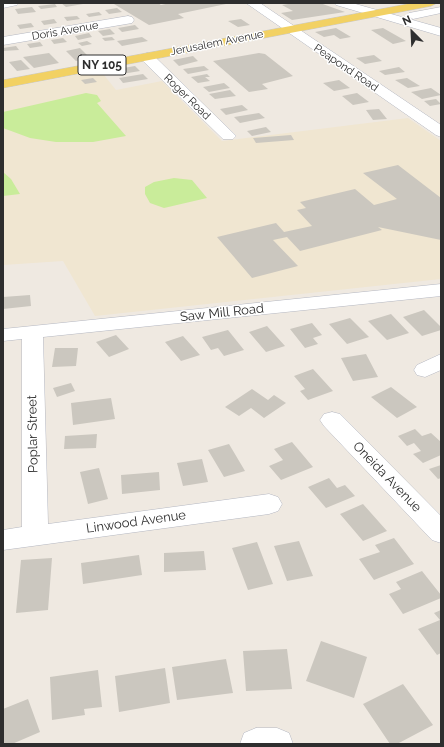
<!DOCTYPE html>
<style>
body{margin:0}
#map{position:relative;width:444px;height:747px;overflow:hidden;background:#efe9e1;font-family:Raleway,sans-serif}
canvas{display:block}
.frame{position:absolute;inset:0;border:4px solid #2e2e2e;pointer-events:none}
.north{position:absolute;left:392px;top:12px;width:40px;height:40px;-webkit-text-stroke:3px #fff;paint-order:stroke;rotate:336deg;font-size:11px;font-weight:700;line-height:16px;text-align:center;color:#2e2e2e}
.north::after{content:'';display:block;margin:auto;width:14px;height:18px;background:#2e2e2e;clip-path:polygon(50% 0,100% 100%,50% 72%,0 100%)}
</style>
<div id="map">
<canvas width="444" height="747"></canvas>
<div class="frame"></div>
<div class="north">N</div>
</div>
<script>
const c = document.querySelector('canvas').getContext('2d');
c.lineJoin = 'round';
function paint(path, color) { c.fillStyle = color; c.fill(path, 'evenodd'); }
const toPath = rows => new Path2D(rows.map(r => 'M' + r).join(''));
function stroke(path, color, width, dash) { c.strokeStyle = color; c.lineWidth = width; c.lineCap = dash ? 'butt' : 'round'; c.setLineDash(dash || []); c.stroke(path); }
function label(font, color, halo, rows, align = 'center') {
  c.font = font + ' Raleway,sans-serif'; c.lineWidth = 3; c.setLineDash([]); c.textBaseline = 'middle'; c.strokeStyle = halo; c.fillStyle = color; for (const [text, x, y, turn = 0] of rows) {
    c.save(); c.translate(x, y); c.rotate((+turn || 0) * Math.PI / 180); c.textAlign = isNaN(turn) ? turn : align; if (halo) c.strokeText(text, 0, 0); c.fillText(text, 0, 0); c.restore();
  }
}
const education = toPath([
 [100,70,116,90,162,81,222,141,408,118,441,141,441,279,95,316,63,261,3,265,3,89]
]);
const pitch = toPath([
 [86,93,97,95,101,101,97,103,126,136,93,142,56,142,30,138,3,128,3,112],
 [3,172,11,179,20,194,3,196],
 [174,178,192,180,207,198,164,208,150,203,145,194,145,187,154,182]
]);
const building = toPath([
 [61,3,82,3,83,4,66,7],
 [126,3,158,3,161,5,170,3,226,4,178,14,184,18,149,25,114,4],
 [294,3,320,3,345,12,292,20,281,13,293,11,282,5],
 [55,4,57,7,41,9,38,6],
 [32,7,36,12,18,14,15,9],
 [117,8,122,12,109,14,105,10],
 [99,12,102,15,89,17,86,14],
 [77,16,80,19,67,21,64,17],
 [54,19,57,23,44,25,41,21],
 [241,19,250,25,238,27,228,21],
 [31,23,34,27,20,29,17,25],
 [135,25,139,29,122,32,118,28],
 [336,28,351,37,340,39,334,35,324,37,315,32],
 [383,28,406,41,393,44,371,30],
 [110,29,115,34,103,36,98,31],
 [89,33,92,37,78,40,75,36],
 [112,37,115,40,105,41,102,38],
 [142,37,148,41,122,46,117,41],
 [63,38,67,42,54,44,51,40],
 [87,41,92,44,82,46,78,43],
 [40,42,43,46,30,48,27,44],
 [16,46,19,50,3,51,3,48],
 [80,48,89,57,76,61,66,51],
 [49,53,59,63,34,68,23,57],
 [259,53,265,54,293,76,262,84,268,89,249,92,213,61],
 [374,55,382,61,365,64,356,58],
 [193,56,198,61,179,66,173,60],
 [21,60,30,69,17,71,9,62],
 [135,66,140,71,116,75,112,70],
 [204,66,209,70,188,74,183,69],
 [399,67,405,72,385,75,379,71],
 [143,74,148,79,123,83,119,78],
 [207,74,210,77,205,77,210,81,198,83,191,77],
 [93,78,97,82,85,84,81,80],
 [407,78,420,86,408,88,395,80],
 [339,80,350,88,334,91,323,83],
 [224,83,230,88,209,92,203,87],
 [431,88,441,95,422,99,411,92],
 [230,90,236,96,215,99,209,94],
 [357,93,369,102,353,105,342,96],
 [436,99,441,104,430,106,424,101],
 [242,105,248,110,226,115,220,109],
 [379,109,387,119,373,120,366,110],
 [259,113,265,118,240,123,234,117],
 [266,127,271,132,252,136,247,131],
 [291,135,294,140,256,143,253,138],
 [398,165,441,198,441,240,378,227,382,230,300,251,287,237,273,240,298,266,252,278,217,237,276,223,284,232,312,226,297,210,306,208,300,202,355,189,374,205,397,199,363,173],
 [30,295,31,306,3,309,3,297],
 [424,310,441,327,441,330,422,336,403,317],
 [391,314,409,333,387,340,368,321],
 [350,318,369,337,347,344,329,324],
 [312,323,322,335,313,338,318,344,305,348,290,329],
 [267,326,285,346,266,352,249,332],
 [228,330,244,350,224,356,218,348,211,350,202,337],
 [116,335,129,349,109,357,96,342],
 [183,336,200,355,181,361,165,342],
 [55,348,78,348,76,366,52,367],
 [366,354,378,377,353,381,341,358],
 [313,369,333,391,308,400,300,391,305,389,294,376],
 [71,383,75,391,57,397,53,388],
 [391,387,417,407,397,418,371,397],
 [252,389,268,400,274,395,286,403,264,418,251,408,239,416,225,407],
 [111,398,115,419,73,425,71,403],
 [415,429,422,436,431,433,441,442,441,455,423,463,413,454,421,451,414,443,407,446,398,436],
 [97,434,96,448,64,449,65,436],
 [292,442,313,467,281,480,269,466,283,460,274,449],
 [229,444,245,471,224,477,208,450],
 [202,459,208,482,183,486,177,463],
 [441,465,441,478,438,479,429,469],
 [99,468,108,499,88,504,80,472],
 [159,472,160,490,122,494,121,475],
 [329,478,337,488,345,485,355,496,326,508,308,487],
 [363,504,387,531,363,541,340,514],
 [394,538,414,564,374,580,359,559,380,552,375,545],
 [299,541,313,576,287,581,274,546],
 [257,542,273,584,248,590,232,548],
 [204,551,206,570,164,572,164,553],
 [139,555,142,575,83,584,81,563],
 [52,558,48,610,16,613,21,560],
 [422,571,441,595,441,598,403,614,389,594,401,589,396,582],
 [441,610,441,653,437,655,418,629,440,620,434,613],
 [321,641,367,657,354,698,306,681],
 [287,649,292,689,246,691,243,651],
 [226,659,233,693,177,700,172,667],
 [165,668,170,703,119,712,115,676],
 [98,670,102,707,84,709,85,715,52,720,50,677],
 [403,684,433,725,397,744,390,744,363,704],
 [28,699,40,732,12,744,3,744,3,709]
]);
const minor = toPath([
 [3,3,19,3,17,5,3,8,3,3],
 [246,3,260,3,441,125,441,137,436,135,246,3],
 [334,3,352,3,441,28,441,36,336,5,334,3],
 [441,7,441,13,413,19,407,15,409,13,441,7],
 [128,16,132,17,134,20,132,23,3,45,3,37,128,16],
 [147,53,152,54,233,133,236,136,233,139,223,139,142,60,141,57,147,53],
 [441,284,441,296,43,337,48,524,269,494,278,497,282,504,278,511,269,514,3,550,3,530,22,527,22,339,3,341,3,329,441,284],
 [441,354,441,370,425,377,417,375,414,370,417,365,441,354],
 [332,412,340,414,441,516,441,543,432,540,324,426,320,420,324,414,332,412],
 [256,728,277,728,289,733,293,744,240,744,244,733,256,728]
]);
const major = toPath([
 [413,3,437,3,431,6,3,88,3,80,413,3]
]);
const farStreetnames = [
 ["Doris Avenue",65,31,-10],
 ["Jerusalem Avenue",217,43,-11],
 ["Peapond Road",346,68,34],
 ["Roger Road",187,97,44]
];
const shields = [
 [102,65,48]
];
const shieldNames = [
 ["NY 105",102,65]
];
const streetNames = [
 ["Saw Mill Road",222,313,-6],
 ["Poplar Street",33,434,-91],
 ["Oneida Avenue",387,477,46],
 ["Linwood Avenue",136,522,-8]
];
paint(education, '#f0e6d1');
paint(pitch, '#c9ec9a');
paint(building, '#cbc7bf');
stroke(minor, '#b4b7c1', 1);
stroke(major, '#c9c9c9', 1);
paint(minor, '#fff');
paint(major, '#f2d163');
label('11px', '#2e2e2e', '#fff', farStreetnames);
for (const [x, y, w] of shields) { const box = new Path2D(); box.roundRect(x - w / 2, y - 10, w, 20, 3); c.fillStyle = '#fff'; c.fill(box); stroke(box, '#2e2e2e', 1); }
label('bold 12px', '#2e2e2e', null, shieldNames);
label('13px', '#2e2e2e', '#fff', streetNames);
</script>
